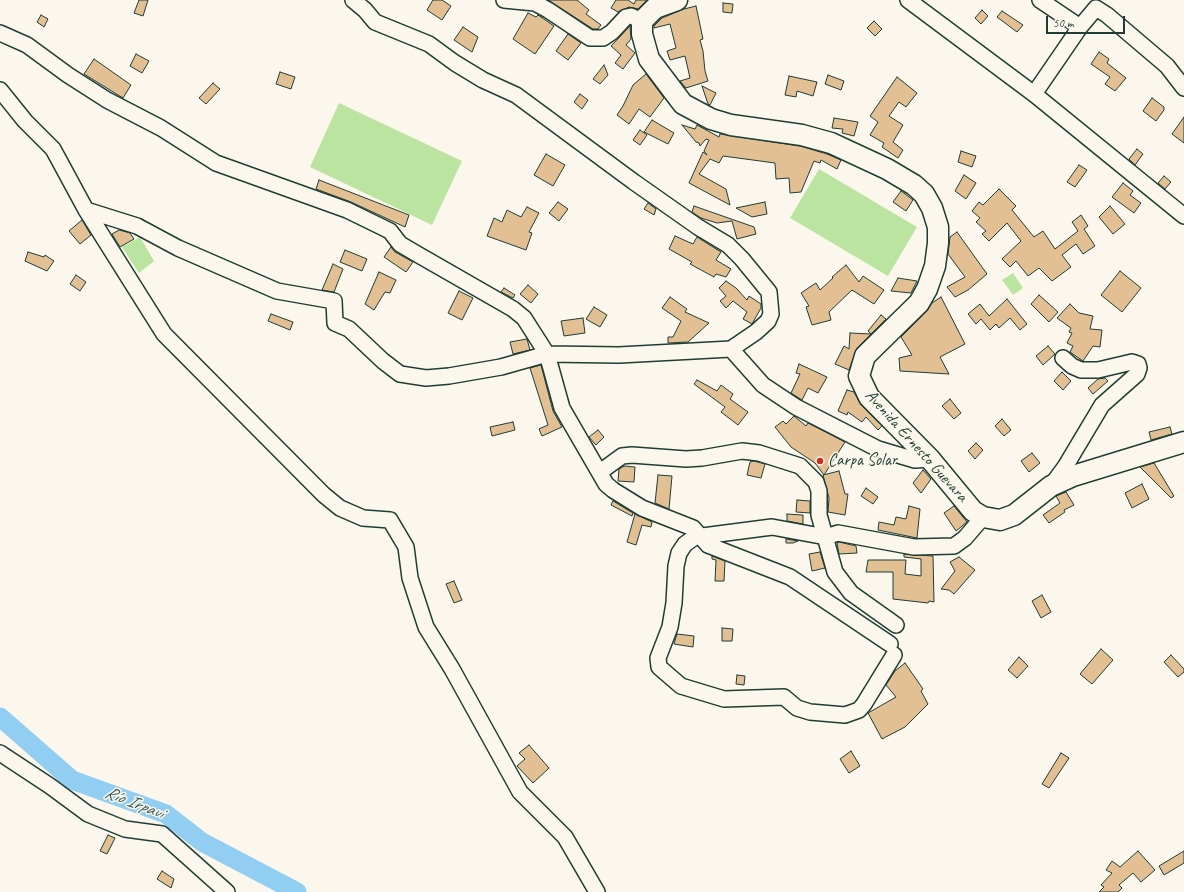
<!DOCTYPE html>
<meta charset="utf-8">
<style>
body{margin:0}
#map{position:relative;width:1184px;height:892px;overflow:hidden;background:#fbf7ec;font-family:Caveat,sans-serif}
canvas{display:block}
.scale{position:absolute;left:1046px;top:16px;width:79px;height:18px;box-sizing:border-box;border:2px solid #1f3d34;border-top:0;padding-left:5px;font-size:12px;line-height:14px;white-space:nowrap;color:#1f3d34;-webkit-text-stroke:3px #fbf7ec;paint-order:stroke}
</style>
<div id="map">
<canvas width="1184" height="892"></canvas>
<div class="scale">50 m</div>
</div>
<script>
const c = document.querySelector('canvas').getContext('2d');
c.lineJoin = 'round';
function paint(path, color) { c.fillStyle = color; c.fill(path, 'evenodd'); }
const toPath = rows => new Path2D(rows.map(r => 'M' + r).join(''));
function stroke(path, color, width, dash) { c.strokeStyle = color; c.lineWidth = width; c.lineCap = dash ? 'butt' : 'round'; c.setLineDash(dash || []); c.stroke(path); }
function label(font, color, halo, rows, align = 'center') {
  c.font = font + ' Caveat,sans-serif'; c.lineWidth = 3; c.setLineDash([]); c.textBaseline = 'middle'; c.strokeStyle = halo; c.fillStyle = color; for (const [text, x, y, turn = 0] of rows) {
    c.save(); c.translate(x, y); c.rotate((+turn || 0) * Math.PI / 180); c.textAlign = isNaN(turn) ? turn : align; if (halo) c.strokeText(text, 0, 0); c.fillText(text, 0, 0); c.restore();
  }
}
const green = toPath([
 [339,103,462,161,432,225,310,167],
 [819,169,917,227,888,276,790,218],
 [140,237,154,261,139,273,122,247],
 [1013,273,1023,288,1013,295,1002,280]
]);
const river = toPath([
 [0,717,72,780,166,814,202,842,297,892]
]);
const building = toPath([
 [139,0,148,0,143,16,134,13,139,0],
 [433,0,442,0,451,6,442,20,427,10,433,0],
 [548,0,577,0,589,10,586,14,601,25,598,29,593,29,548,0],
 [616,0,628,0,634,4,636,0,647,0,638,9,629,7,618,12,611,8,616,0],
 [723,3,733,4,732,13,723,12,723,3],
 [696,6,703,39,700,40,703,51,705,71,708,81,686,88,680,81,690,78,685,56,670,60,667,51,676,48,670,24,654,28,654,26,662,18,684,9,696,6],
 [982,10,988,16,981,24,975,18,982,10],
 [1002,11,1023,25,1017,32,997,17,1002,11],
 [528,13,536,17,538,15,554,26,535,54,513,39,528,13],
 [41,15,48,19,44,27,37,22,41,15],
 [874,21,882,29,875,36,867,28,874,21],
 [630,26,631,39,626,45,635,53,623,69,615,63,621,55,611,46,630,26],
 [463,27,478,37,472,52,454,40,463,27],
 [568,34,581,43,568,60,556,51,568,34],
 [1099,52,1109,59,1107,63,1126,78,1115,91,1105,84,1110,77,1091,64,1099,52],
 [136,54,149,61,142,73,130,66,136,54],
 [94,59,131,85,123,98,84,74,94,59],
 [604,65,608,75,600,84,593,79,604,65],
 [280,72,295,77,291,89,276,84,280,72],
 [646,74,664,98,650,117,639,109,629,124,617,115,623,106,633,85,646,74],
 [828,75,844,81,841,90,825,84,828,75],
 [789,76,817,82,813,96,797,91,796,97,785,95,789,76],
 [897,77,917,93,906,107,899,102,889,116,903,125,893,142,903,150,898,158,882,147,884,143,870,135,878,122,870,116,897,77],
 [213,83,220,89,206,104,199,98,213,83],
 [702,86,716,93,710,105,708,104,702,86],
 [580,94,588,100,582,109,574,102,580,94],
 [1152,98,1164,107,1164,110,1156,121,1143,111,1152,98],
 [1184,117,1184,143,1172,134,1184,117],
 [834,118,858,122,854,136,842,133,843,129,832,128,834,118],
 [652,120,674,133,668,144,644,132,652,120],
 [682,125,695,129,697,125,719,137,720,134,800,146,827,154,841,160,837,169,821,160,820,163,814,161,801,192,790,193,789,178,776,179,775,163,723,156,719,163,710,159,699,174,726,189,730,205,689,183,703,152,707,155,704,151,709,140,706,139,700,146,699,143,696,142,682,125],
 [640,130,647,135,640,145,633,140,640,130],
 [1137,149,1143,154,1135,165,1129,159,1137,149],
 [961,151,976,156,972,167,958,162,961,151],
 [546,154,565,165,553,186,534,175,546,154],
 [1079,165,1087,170,1075,187,1067,182,1079,165],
 [964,175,976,183,966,199,955,191,964,175],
 [1164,176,1171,182,1165,189,1158,183,1164,176],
 [319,180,409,215,405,227,351,202,316,189,319,180],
 [1123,183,1133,191,1130,195,1141,203,1134,213,1112,197,1123,183],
 [999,189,1016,206,1012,210,1034,237,1043,231,1055,249,1078,231,1072,222,1081,215,1088,226,1084,229,1095,246,1083,254,1076,244,1062,255,1071,267,1052,281,1039,268,1028,276,1016,261,1010,267,1002,259,1021,241,1007,223,989,241,982,234,986,231,976,222,980,218,972,211,979,202,983,205,999,189],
 [901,191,913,200,906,211,893,202,901,191],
 [558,202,568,209,559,221,549,213,558,202],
 [765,202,767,214,752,217,736,208,765,202],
 [648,203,656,209,654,215,644,209,648,203],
 [694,206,754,227,756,234,737,239,732,221,717,223,701,218,692,212,694,206],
 [1110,206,1125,224,1113,234,1099,217,1110,206],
 [527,207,539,213,529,232,532,233,526,250,487,236,494,218,502,222,507,210,521,217,527,207],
 [82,220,91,235,80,244,69,231,82,220],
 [119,230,130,233,134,239,120,247,112,234,119,230],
 [957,232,987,274,968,290,955,297,947,287,965,277,948,254,950,237,957,232],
 [675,236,693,244,697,237,721,252,716,260,731,269,726,277,716,274,714,277,690,264,692,262,669,249,675,236],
 [391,247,395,252,413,262,406,272,384,257,391,247],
 [345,250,367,259,362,271,340,262,345,250],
 [28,252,44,257,45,255,54,261,47,271,25,261,28,252],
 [333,264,343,269,334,292,322,290,333,264],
 [846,265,859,282,863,276,884,290,874,304,852,290,829,312,831,320,812,325,806,307,809,306,801,293,816,283,820,290,833,278,832,277,846,265],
 [1120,271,1141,288,1122,312,1101,295,1120,271],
 [379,272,396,280,390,293,385,292,374,310,365,304,379,272],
 [76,275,86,282,80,291,70,284,76,275],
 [898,278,917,281,911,293,891,291,898,278],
 [726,281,736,288,747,300,749,296,761,304,761,308,752,324,743,319,747,312,733,301,726,308,720,301,726,296,719,288,726,281],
 [528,285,538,294,531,303,520,294,528,285],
 [504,288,515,295,513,298,501,292,504,288],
 [459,291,473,298,462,320,448,313,459,291],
 [1039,295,1058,312,1049,322,1031,304,1039,295],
 [670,297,687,309,685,312,709,323,688,342,668,343,668,337,673,337,681,321,662,308,670,297],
 [941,297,965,344,940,357,949,374,900,371,899,358,912,355,901,337,927,311,932,303,941,297],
 [1007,299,1027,324,1020,330,1010,318,999,328,996,324,990,330,981,319,976,324,968,314,980,304,989,316,1007,299],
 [1070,304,1079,313,1093,316,1090,329,1102,330,1100,347,1093,346,1083,361,1070,352,1073,346,1067,343,1072,333,1069,332,1071,328,1057,318,1070,304],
 [594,307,607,315,600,327,586,319,594,307],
 [271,314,293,322,290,330,268,321,271,314],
 [881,315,886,319,871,334,868,331,881,315],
 [583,318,585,333,564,336,561,321,583,318],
 [850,333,871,334,857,348,849,370,835,364,844,346,849,349,850,333],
 [527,339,530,350,513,354,510,342,527,339],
 [1048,346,1055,354,1043,365,1036,356,1048,346],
 [799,364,827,377,818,393,808,388,802,400,791,393,800,374,796,373,799,364],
 [541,365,553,411,562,427,542,436,539,429,548,425,530,368,541,365],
 [1062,372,1071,381,1063,390,1054,381,1062,372],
 [1105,378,1108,381,1093,394,1088,388,1098,379,1105,378],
 [697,380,717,391,721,385,733,394,730,399,748,412,738,425,721,412,725,407,694,384,697,380],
 [847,390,854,392,861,405,882,426,878,430,866,417,862,422,848,412,847,415,838,411,847,390],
 [950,399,961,413,954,419,942,406,950,399],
 [794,416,806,426,808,423,845,442,824,475,815,463,791,447,775,427,783,421,786,424,794,416],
 [1002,419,1011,430,1004,436,995,426,1002,419],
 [513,422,515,430,492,436,490,427,513,422],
 [1170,427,1172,434,1151,440,1149,432,1170,427],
 [598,430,604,437,596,445,589,437,598,430],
 [976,443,983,450,975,459,968,451,976,443],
 [1032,453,1040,463,1029,472,1021,461,1032,453],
 [754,461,765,464,761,478,747,475,750,462,754,461],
 [1154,463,1174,496,1171,498,1140,467,1154,463],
 [624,466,635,467,634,482,618,481,619,469,624,466],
 [923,470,931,479,921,493,913,483,923,470],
 [839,471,845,494,848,494,845,515,828,512,829,498,823,475,839,471],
 [658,475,672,476,669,509,655,503,658,475],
 [1142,484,1149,499,1132,508,1125,493,1142,484],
 [866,488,878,497,873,504,861,496,866,488],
 [1066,492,1074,505,1064,510,1065,512,1049,523,1043,515,1060,503,1056,496,1066,492],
 [797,500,810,501,810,513,796,512,797,500],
 [613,501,633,513,632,516,611,505,613,501],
 [909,506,920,509,917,538,878,530,879,522,894,525,896,517,906,519,909,506],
 [954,506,967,522,956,531,944,513,954,506],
 [635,514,652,522,651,527,642,525,636,545,627,542,635,514],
 [787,514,803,515,803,524,787,521,787,514],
 [786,539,798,541,793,543,786,543,786,539],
 [839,542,856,546,857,553,839,554,837,543,839,542],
 [820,552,825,568,812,571,809,554,820,552],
 [904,554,933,556,934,602,929,601,928,603,893,599,893,572,866,572,868,560,906,560,905,574,921,576,921,559,904,557,904,554],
 [712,556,725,561,724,581,715,581,716,560,712,559,712,556],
 [959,557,975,570,954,594,949,590,941,589,955,571,950,562,959,557],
 [454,581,462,600,454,603,446,584,454,581],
 [1042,595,1051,612,1041,618,1032,601,1042,595],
 [722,628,733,629,732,641,722,641,722,628],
 [677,634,694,636,693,647,674,644,677,634],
 [1101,649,1113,660,1092,684,1080,674,1101,649],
 [1171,655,1184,669,1184,672,1178,677,1164,662,1171,655],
 [1019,657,1028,666,1017,678,1008,670,1019,657],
 [905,663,923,689,921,691,928,704,905,727,882,739,868,713,896,697,886,685,895,671,905,663],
 [737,675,745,676,744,685,736,684,737,675],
 [529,745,549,768,533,783,517,766,525,759,519,753,529,745],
 [851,751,860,766,849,773,840,759,851,751],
 [1061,753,1069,758,1049,788,1042,784,1061,753],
 [108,835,115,838,107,854,100,851,108,835],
 [1138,851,1155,870,1141,882,1133,873,1119,885,1122,888,1118,892,1099,892,1104,887,1101,885,1112,873,1106,870,1112,861,1120,867,1138,851],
 [1184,851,1184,863,1164,875,1159,866,1184,851],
 [162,871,174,879,171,888,157,879,162,871]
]);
const minor = toPath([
 [504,0,535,3,548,10,590,38,603,38,612,32,626,17,631,16,642,21],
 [908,0,1034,94],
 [1040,0,1080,27],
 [0,33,27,45,68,75,107,100,161,128,216,163,347,210,390,231,400,244,417,254,513,309,524,318,547,354,619,355,731,349,756,332,768,321,771,314,769,292,742,259,728,245,698,227,634,182,516,95,483,80,455,63,429,44,375,22,365,10,353,0],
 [1184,88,1167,66,1107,15,1096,8,1080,27,1034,94,1184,216],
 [0,90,25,121,53,149,86,210,164,334,324,495,340,508,363,518,390,520,406,547,410,578,426,627,452,669,520,792,565,837,597,892],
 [86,210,137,226,178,248,277,291,334,301,335,323,349,329,383,361,400,374,426,378,449,376,501,367,547,354,562,408,606,484,613,490,642,508,693,528,708,545,790,577,890,644],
 [731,349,763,385,796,407,878,449,915,460,930,459],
 [600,472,622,456,632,455,686,459,702,458,742,451,759,453,800,466,816,482,819,491,819,515,835,572,851,593,896,625],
 [1051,486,1065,467,1102,405,1137,374,1139,368,1138,364,1132,362,1098,370,1081,370,1072,366,1063,358],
 [894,655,864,704,859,710,845,715,810,712,797,708,784,697,724,699,681,686,659,667,658,658,670,627,674,603,676,566,679,553,685,544,695,537,772,527,826,537,838,533,914,547,954,546,965,538,983,517],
 [0,753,50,786,88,814,125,829,162,834,227,892]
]);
const major = toPath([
 [677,0,655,8,642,21,642,34,649,59,683,104,711,119,731,125,802,135,831,143,887,169,914,185,924,194,932,208,938,227,938,243,935,266,927,289,919,303,865,356,859,376,869,397,930,459,973,511,983,517,1000,520,1014,515,1051,486,1073,476,1184,442]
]);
const markers = [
 [820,461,4,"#c8321e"]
];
const streetNames = [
 ["Avenida Ernesto Guevara",916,446,48]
];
const poiNames = [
 ["Carpa Solar",828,461]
];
const waterNames = [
 ["Río Irpavi",134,803,21]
];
paint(green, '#bbe4a0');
stroke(river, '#92cef2', 19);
paint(building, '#e2c094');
stroke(building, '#1f3d34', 1);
stroke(minor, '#1f3d34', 18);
stroke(major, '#1f3d34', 23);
stroke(minor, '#fbf7ec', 15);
stroke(major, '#fbf7ec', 20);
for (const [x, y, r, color] of markers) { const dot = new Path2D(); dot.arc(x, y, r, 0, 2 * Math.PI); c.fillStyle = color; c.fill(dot); stroke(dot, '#fbf7ec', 1.5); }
label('17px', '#1f3d34', '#fbf7ec', streetNames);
label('17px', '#1f3d34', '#fbf7ec', poiNames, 'left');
label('italic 18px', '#365a5a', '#fbf7ec', waterNames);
</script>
